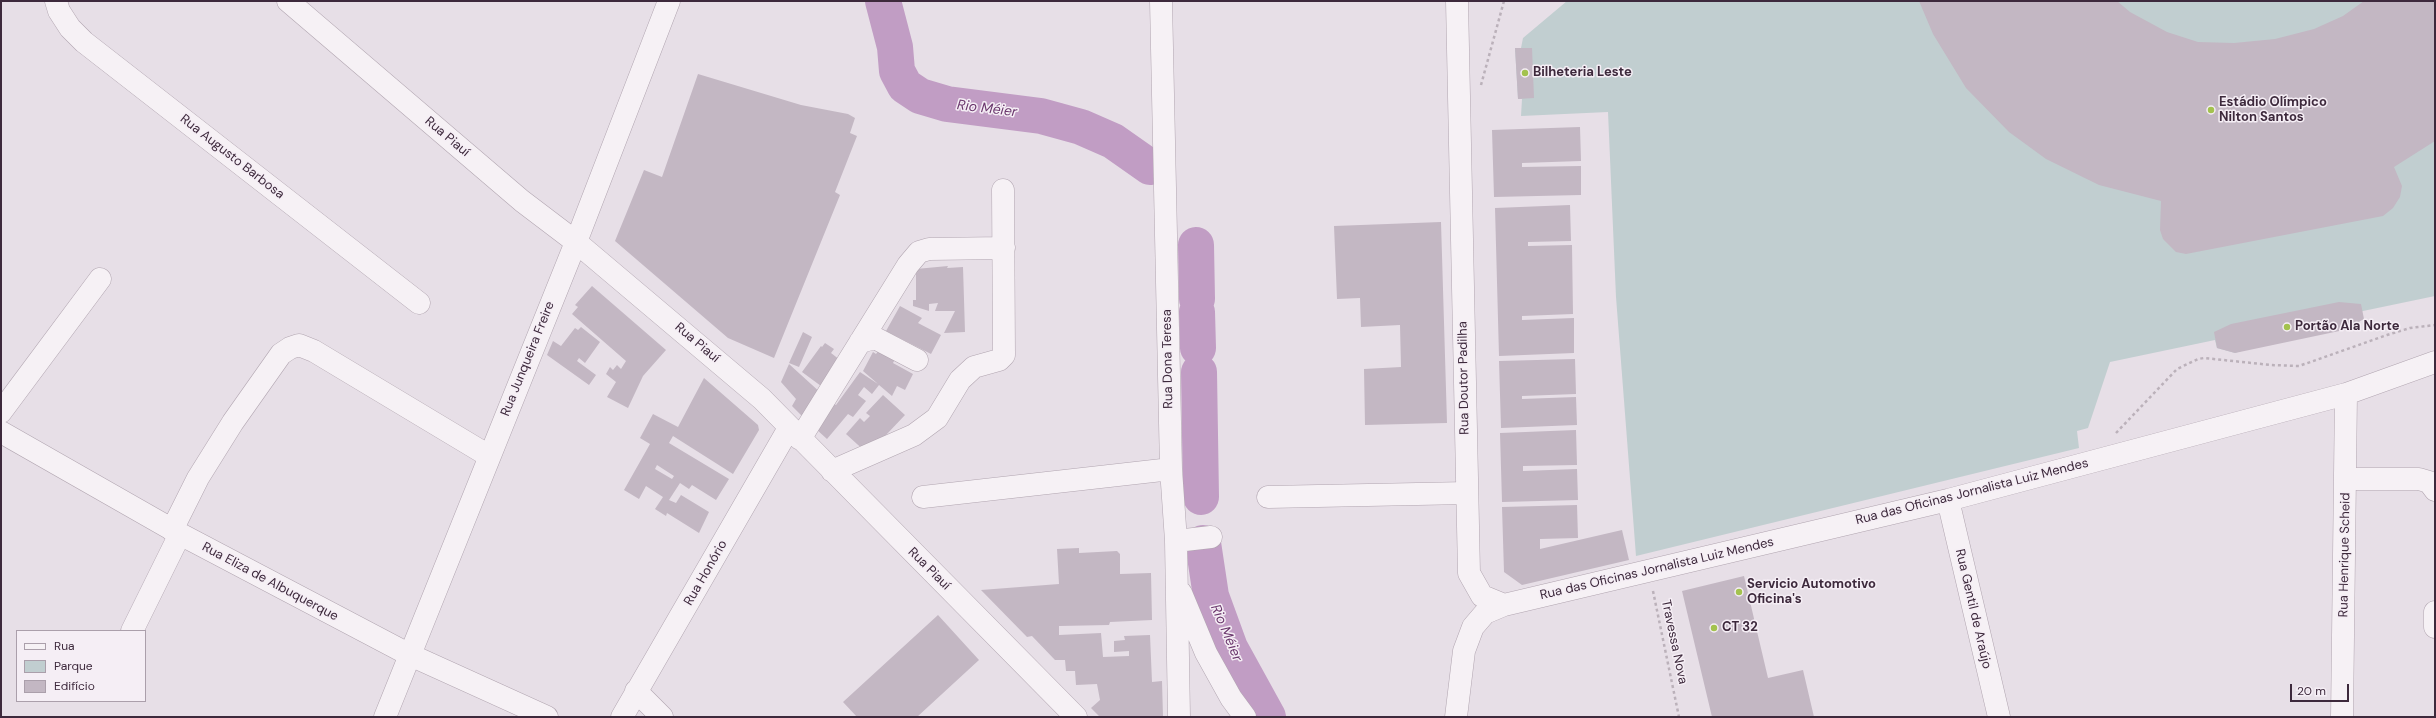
<!DOCTYPE html>
<meta charset="utf-8">
<style>
body{margin:0}
#map{position:relative;width:2436px;height:718px;overflow:hidden;background:#e7dfe7;font-family:"DM Sans",sans-serif}
canvas{display:block}
.frame{position:absolute;inset:0;border:2px solid #3d293c;pointer-events:none}
.legend{position:absolute;left:16px;top:630px;width:130px;height:72px;box-sizing:border-box;background:#f5eef5;border:1px solid #ab9fab;margin:0;padding:5px 7px;list-style:none;font-size:12px;color:#3d293c}
.legend li{display:flex;align-items:center;gap:8px;height:20px}
.legend b{width:20px;border:1px solid #ab9fab}
.scale{position:absolute;left:2290px;top:684px;width:59px;height:18px;box-sizing:border-box;border:2px solid #3d293c;border-top:0;padding-left:5px;font-size:12px;line-height:14px;white-space:nowrap;color:#3d293c;-webkit-text-stroke:3px #f5eef5;paint-order:stroke}
</style>
<div id="map">
<canvas width="2436" height="718"></canvas>
<div class="frame"></div>
<ul class="legend">
<li><b style="height:5px;background:#f6f1f5"></b>Rua</li>
<li><b style="height:11px;background:#c1ced0"></b>Parque</li>
<li><b style="height:11px;background:#c3b7c3"></b>Edifício</li>
</ul>
<div class="scale">20 m</div>
</div>
<script>
const c = document.querySelector('canvas').getContext('2d');
c.lineJoin = 'round';
function paint(path, color) { c.fillStyle = color; c.fill(path, 'evenodd'); }
const toPath = rows => new Path2D(rows.map(r => 'M' + r).join(''));
function stroke(path, color, width, dash) { c.strokeStyle = color; c.lineWidth = width; c.lineCap = dash ? 'butt' : 'round'; c.setLineDash(dash || []); c.stroke(path); }
function label(font, color, halo, rows, align = 'center') {
  c.font = font + ' "DM Sans",sans-serif'; c.lineWidth = 3; c.setLineDash([]); c.textBaseline = 'middle'; c.strokeStyle = halo; c.fillStyle = color; for (const [text, x, y, turn = 0] of rows) {
    c.save(); c.translate(x, y); c.rotate((+turn || 0) * Math.PI / 180); c.textAlign = isNaN(turn) ? turn : align; if (halo) c.strokeText(text, 0, 0); c.fillText(text, 0, 0); c.restore();
  }
}
const green = toPath([
 [1567,1,2435,1,2435,296,2363,311,2235,353,2217,348,2215,340,2110,362,2088,428,2077,431,2079,448,1636,556,1616,297,1608,112,1521,116,1522,99,1518,99,1515,48,1521,48,1523,38]
]);
const river = toPath([
 [883,1,895,47,897,71,905,86,920,96,947,104,1041,116,1081,127,1113,141,1150,167],
 [1196,245,1197,299],
 [1197,312,1198,348],
 [1199,372,1201,497],
 [1203,543,1211,596,1230,648,1268,717]
]);
const building = toPath([
 [1919,1,2117,1,2130,12,2167,32,2198,42,2234,43,2275,39,2314,29,2343,16,2364,1,2435,1,2435,141,2394,167,2402,186,2400,197,2393,208,2383,216,2186,254,2176,252,2163,239,2160,230,2161,201,2099,185,2046,159,2009,132,1966,88,1933,34],
 [1515,48,1532,48,1534,98,1518,99],
 [698,74,801,105,848,114,855,118,850,133,857,136,835,192,840,195,774,358,728,338,615,241,644,170,662,177],
 [1580,127,1581,161,1522,163,1522,167,1581,166,1581,195,1494,197,1492,130],
 [1570,205,1571,241,1528,242,1528,246,1572,245,1573,314,1522,316,1522,320,1574,318,1574,353,1499,356,1495,208],
 [1441,222,1447,423,1365,425,1364,369,1401,367,1400,325,1361,327,1360,298,1337,299,1334,226],
 [948,266,947,268,963,267,965,332,944,333,955,311,935,311,938,303,929,304,929,311,913,306,913,300,916,300,916,269],
 [592,286,666,350,643,376,628,408,607,397,616,382,606,374,610,367,613,370,617,365,621,369,626,361,572,314,578,307,575,305],
 [2339,302,2361,304,2364,319,2344,330,2235,353,2217,348,2214,332,2231,324],
 [900,306,922,318,918,323,941,335,931,354,886,331],
 [581,327,600,342,585,363,579,358,577,361,596,375,589,385,547,355,553,341,561,346,575,328,578,330],
 [803,332,812,337,799,367,789,363],
 [825,343,834,349,831,353,840,360,821,386,802,372,821,346,822,347],
 [879,350,895,359,893,363,913,374,905,390,897,386,892,396,879,385,872,394,864,387,858,395,866,401,853,417,848,414,827,439,816,429,829,400,836,405,860,372,878,384,863,371,873,352,876,354],
 [1575,359,1576,394,1522,396,1522,399,1576,397,1577,425,1501,428,1499,361],
 [789,364,822,394,805,419,792,406,796,399,781,382],
 [704,378,758,425,759,430,733,474,673,436,669,443,729,479,716,500,692,485,689,489,680,483,669,500,676,503,681,495,709,512,699,533,667,513,666,516,655,509,663,497,646,486,639,499,624,490,650,444,640,438,653,414,678,427],
 [657,465,674,476,672,479,655,469],
 [883,395,905,415,868,454,846,434,860,418,864,422,870,416,866,413],
 [1576,430,1577,465,1523,466,1523,471,1577,469,1578,500,1502,502,1500,433],
 [1577,505,1578,538,1540,539,1540,549,1622,530,1629,560,1522,585,1504,572,1502,507],
 [1079,548,1079,553,1117,551,1120,554,1120,574,1151,573,1152,620,1110,622,1109,625,1059,626,1059,635,1101,633,1103,657,1129,656,1129,651,1114,652,1114,641,1125,640,1124,636,1150,635,1152,682,1162,681,1163,717,1100,717,1091,708,1100,700,1097,684,1076,685,1075,671,1066,671,1065,660,1055,660,1032,636,1027,637,981,590,1059,584,1057,549],
 [1744,576,1768,678,1803,670,1814,717,1712,717,1682,591],
 [938,615,979,660,917,717,857,717,843,702]
]);
const path = toPath([
 [1481,85,1504,1],
 [2116,433,2177,369,2198,359,2204,358,2271,365,2299,366,2387,335,2410,328,2435,325],
 [1653,591,1679,717]
]);
const minor = toPath([
 [56,1,59,11,70,28,84,42,419,303],
 [288,1,522,201,576,242,762,399,1076,717],
 [1161,1,1171,469,1176,541,1179,717],
 [1457,1,1469,573,1482,596,1504,605],
 [860,342,875,338,917,360],
 [1,412,100,279],
 [1,432,180,534,408,654,547,717],
 [800,439,908,265,919,252,929,249,1004,248],
 [832,471,914,435,937,418,960,380,974,367,999,360,1004,355,1003,190],
 [2346,479,2419,479,2429,482,2435,490],
 [923,497,1171,469],
 [1268,497,1467,493],
 [1948,500,1999,717],
 [172,530,198,478,233,422,281,354,290,348,299,345,314,351,489,456],
 [1176,541,1211,537],
 [1181,593,1206,653,1231,698,1245,717],
 [2435,612,2435,627],
 [132,631,180,534],
 [636,691,662,717],
 [385,717,576,242,669,1],
 [622,717,789,428],
 [1456,717,1464,651,1473,627,1485,613,1504,605,1948,500,2346,394,2435,362],
 [2342,717,2346,394]
]);
const markers = [
 [1525,73,4,"#a3c24e"],
 [2211,110,4,"#a3c24e"],
 [2287,327,4,"#a3c24e"],
 [1739,592,4,"#a3c24e"],
 [1714,628,4,"#a3c24e"]
];
const poiNames = [
 ["Bilheteria Leste",1533,73],
 ["Estádio Olímpico",2219,103],
 ["Nilton Santos",2219,118],
 ["Portão Ala Norte",2295,327],
 ["Servicio Automotivo",1747,585],
 ["Oficina's",1747,600],
 ["CT 32",1722,628]
];
const streetNames = [
 ["Rua Piauí",447,137,40],
 ["Rua Augusto Barbosa",232,157,38],
 ["Rua Piauí",697,343,40],
 ["Rua Junqueira Freire",528,359,-68],
 ["Rua Dona Teresa",1168,359,-91],
 ["Rua Doutor Padilha",1464,378,-91],
 ["Rua das Oficinas Jornalista Luiz Mendes",1972,492,-14],
 ["Rua Henrique Scheid",2345,555,-89],
 ["Rua Piauí",929,569,45],
 ["Rua das Oficinas Jornalista Luiz Mendes",1657,569,-13],
 ["Rua Honório",706,573,-60],
 ["Rua Eliza de Albuquerque",270,582,28],
 ["Rua Gentil de Araújo",1973,609,77],
 ["Travessa Nova",1674,642,78]
];
const waterNames = [
 ["Rio Méier",987,109,7],
 ["Rio Méier",1226,633,67]
];
paint(green, '#c1ced0');
stroke(river, '#c19dc4', 36);
paint(building, '#c3b7c3');
stroke(minor, '#b1a5b0', 23);
stroke(path, '#bbb1ba', 2.5, [3, 3]);
stroke(minor, '#f6f1f5', 22);
for (const [x, y, r, color] of markers) { const dot = new Path2D(); dot.arc(x, y, r, 0, 2 * Math.PI); c.fillStyle = color; c.fill(dot); stroke(dot, '#f5eef5', 1.5); }
label('bold 13px', '#3d293c', '#f5eef5', poiNames, 'left');
label('13px', '#3d293c', '#f5eef5', streetNames);
label('italic 14px', '#6b376d', '#f5eef5', waterNames);
</script>
